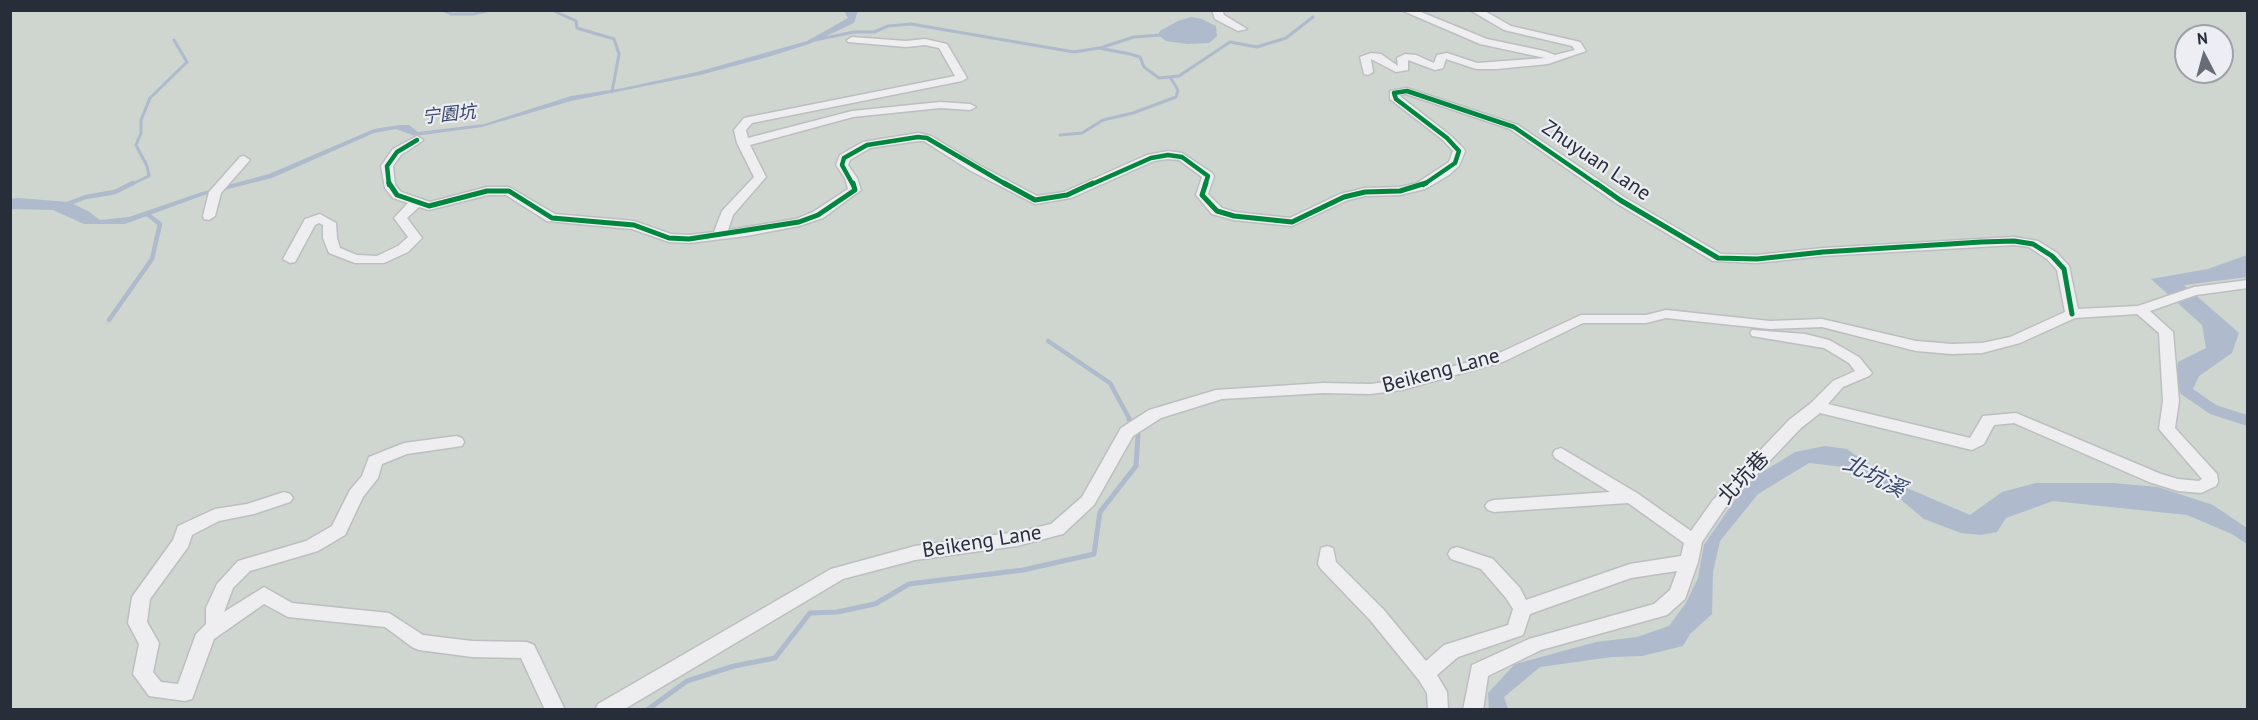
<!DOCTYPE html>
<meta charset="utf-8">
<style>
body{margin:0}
#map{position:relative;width:2258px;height:720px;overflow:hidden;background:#dfe0e3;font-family:"PT Sans",sans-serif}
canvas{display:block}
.frame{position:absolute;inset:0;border:12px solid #282d3a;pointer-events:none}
.north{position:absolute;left:2174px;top:24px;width:60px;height:60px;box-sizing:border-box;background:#eceef3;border:2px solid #9ea1a9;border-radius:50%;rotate:354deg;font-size:16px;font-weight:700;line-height:24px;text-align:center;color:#282d3a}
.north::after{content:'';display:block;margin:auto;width:21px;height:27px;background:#686c75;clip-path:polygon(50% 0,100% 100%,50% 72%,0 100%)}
</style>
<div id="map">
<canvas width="2258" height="720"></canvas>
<div class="frame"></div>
<div class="north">N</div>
</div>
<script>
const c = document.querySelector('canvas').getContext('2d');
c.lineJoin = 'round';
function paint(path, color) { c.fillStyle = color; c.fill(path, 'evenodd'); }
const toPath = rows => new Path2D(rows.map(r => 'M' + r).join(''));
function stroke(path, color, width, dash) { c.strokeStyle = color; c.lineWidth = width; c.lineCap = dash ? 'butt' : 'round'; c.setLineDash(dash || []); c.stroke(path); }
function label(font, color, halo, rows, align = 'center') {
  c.font = font + ' "PT Sans","Noto Sans TC",sans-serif'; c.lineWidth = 4.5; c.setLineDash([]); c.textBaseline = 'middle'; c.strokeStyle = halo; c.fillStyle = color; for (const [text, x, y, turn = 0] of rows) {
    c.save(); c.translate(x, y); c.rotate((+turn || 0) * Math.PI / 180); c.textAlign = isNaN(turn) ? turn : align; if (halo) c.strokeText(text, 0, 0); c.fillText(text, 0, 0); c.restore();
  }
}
const green = toPath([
 [10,11,2247,11,2247,709,11,709],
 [2186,36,2222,36,2222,72,2186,72]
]);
const water = toPath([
 [844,11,858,11,854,23,809,44,768,57,700,75,571,101,482,127,415,136,396,129,374,133,272,178,204,195,125,224,84,224,53,210,11,209,10,199,18,198,69,202,88,211,100,220,129,217,202,192,269,174,374,129,400,125,409,125,418,132,484,124,571,96,623,88,697,72,807,41,848,18],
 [1191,17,1202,19,1216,26,1217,36,1209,43,1187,44,1166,41,1158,35,1160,31,1178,21],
 [2247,255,2247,277,2184,285,2239,333,2232,353,2199,376,2193,389,2216,405,2247,415,2247,426,2210,414,2181,394,2175,380,2178,362,2206,348,2202,325,2151,279,2208,269],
 [1825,446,1847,449,1893,482,1970,515,2002,492,2036,483,2113,483,2158,487,2213,505,2247,528,2247,544,2232,534,2187,515,2053,501,2006,518,1997,532,1981,535,1961,533,1924,519,1893,493,1852,468,1809,463,1758,494,1720,541,1713,572,1712,614,1690,634,1683,646,1642,656,1612,657,1540,667,1504,697,1508,709,1489,709,1488,693,1515,664,1596,642,1637,637,1669,626,1686,603,1698,578,1704,545,1748,481,1795,452]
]);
const streamFar2 = toPath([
 [442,10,451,14,474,14,490,10],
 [552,10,576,21,577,28,614,39,619,54,612,92],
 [815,40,854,32,874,32,888,26,911,24,1074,52,1099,48,1130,54,1140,57,1144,67,1159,78,1179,76,1230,42,1257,47,1286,38,1313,17],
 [1100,48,1134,37,1161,35],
 [1060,135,1082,133,1103,120,1133,113,1176,97,1178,90,1170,77],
 [130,185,149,176,147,166,136,145,141,133,141,120,150,98,187,62,174,40]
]);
const streamFar1 = toPath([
 [67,204,86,197,115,192,133,183],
 [109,320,152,259,160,224,147,214],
 [1048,341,1110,383,1130,420]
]);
const stream = toPath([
 [1129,419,1131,422],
 [647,710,687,681,734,666,775,658,810,613,837,612,875,604,909,584,1023,570,1094,554,1100,512,1136,466,1138,435]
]);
const street = toPath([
 [1212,10,1222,10,1224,15,1247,29,1238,31,1215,19,1212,10],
 [1401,10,1416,10,1487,39,1544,51,1555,55,1575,50,1572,46,1504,30,1470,10,1483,10,1511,26,1580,42,1586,51,1548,64,1497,69,1476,69,1446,59,1443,68,1435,70,1408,60,1408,70,1396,72,1371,59,1373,72,1368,75,1364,74,1360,57,1371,53,1381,54,1398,66,1397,58,1405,54,1416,55,1434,63,1437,55,1447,53,1477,63,1545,58,1480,44,1401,10],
 [852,37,906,41,925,39,947,44,967,78,962,81,752,123,746,130,748,138,852,111,940,102,970,104,976,107,970,110,940,108,853,117,750,145,766,177,733,215,728,230,796,219,813,212,848,189,845,178,836,165,840,155,863,142,918,133,931,136,979,165,1037,196,1064,192,1147,155,1168,151,1182,153,1212,173,1214,176,1208,194,1222,208,1235,212,1290,218,1340,194,1365,188,1400,187,1417,183,1449,162,1453,151,1443,140,1390,99,1390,91,1407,88,1518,125,1624,197,1721,254,1757,255,1823,248,2014,237,2038,241,2057,253,2069,266,2078,309,2138,306,2194,287,2248,280,2248,288,2196,295,2150,311,2173,332,2179,401,2175,428,2217,474,2218,482,2216,486,2201,493,2178,491,2149,482,2014,423,1994,425,1984,444,1972,450,1820,413,1801,428,1725,508,1702,542,1698,562,1685,599,1667,615,1541,650,1488,676,1483,710,1463,710,1472,665,1529,639,1654,604,1670,590,1677,571,1631,578,1530,614,1523,635,1458,657,1437,675,1447,692,1448,710,1428,710,1427,693,1418,679,1370,620,1321,569,1318,564,1321,548,1327,546,1333,548,1336,562,1384,610,1426,661,1444,645,1508,625,1513,609,1506,598,1481,569,1451,559,1448,554,1451,549,1457,547,1493,559,1520,588,1526,600,1630,564,1681,556,1684,543,1628,503,1494,512,1488,510,1485,506,1488,502,1494,500,1610,492,1555,458,1553,454,1555,450,1561,448,1637,493,1691,531,1713,500,1789,420,1811,403,1833,381,1855,371,1849,363,1824,348,1752,336,1750,333,1752,330,1805,334,1829,340,1859,357,1872,373,1869,376,1843,387,1828,404,1970,438,1983,416,2016,413,2161,474,2178,479,2199,481,2202,479,2159,429,2163,401,2159,333,2137,314,2075,318,2020,343,1982,353,1952,354,1916,351,1822,327,1770,329,1666,318,1646,323,1583,323,1505,361,1402,390,1370,394,1323,393,1222,399,1161,418,1133,436,1094,505,1063,534,1017,546,915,560,843,579,623,710,595,710,598,704,831,569,915,546,1017,532,1051,524,1082,497,1121,428,1149,410,1216,390,1323,383,1370,384,1402,380,1495,355,1581,315,1646,315,1666,310,1770,321,1822,319,1916,341,1952,344,1982,343,2010,337,2065,312,2057,270,2047,259,2029,247,2014,245,1823,256,1757,263,1713,261,1616,203,1510,129,1406,94,1400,95,1401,97,1451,136,1463,148,1465,151,1459,166,1449,175,1425,189,1400,195,1365,196,1348,200,1292,226,1234,220,1212,214,1196,195,1202,177,1179,160,1168,159,1154,161,1071,198,1035,204,971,171,924,141,918,141,870,148,850,160,848,165,857,178,861,190,823,218,799,226,746,236,689,243,669,242,632,229,547,221,506,195,488,195,429,210,419,207,407,218,422,238,408,252,384,263,355,263,329,253,323,238,323,225,319,223,315,225,295,262,290,263,283,259,305,219,320,214,336,223,337,238,340,248,357,255,377,256,398,246,408,237,394,218,408,203,393,198,385,188,381,166,393,149,417,136,423,140,421,142,401,155,393,166,395,185,401,192,430,202,487,187,509,187,555,214,634,221,671,234,689,235,714,232,722,211,754,177,737,143,734,130,744,118,955,76,939,48,925,45,906,47,848,42,847,40,852,37],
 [244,156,250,160,221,193,215,216,209,220,204,219,203,216,209,192,240,157,244,156],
 [456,436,462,438,464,442,462,446,407,454,382,464,378,478,363,497,345,535,318,551,250,571,233,588,224,612,264,587,292,603,389,613,423,635,472,641,527,642,534,645,565,710,545,710,521,658,472,657,419,650,412,647,385,627,288,617,264,604,214,639,192,699,185,701,149,696,133,674,139,644,128,623,132,597,173,540,178,526,215,509,247,504,284,492,290,494,293,498,290,502,254,514,219,521,192,535,188,547,150,599,147,622,159,643,153,672,161,682,178,684,196,634,206,624,206,608,217,584,238,561,306,541,332,526,350,490,362,476,369,457,404,443,456,436]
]);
const cyclewayFar1 = toPath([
 [389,185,387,166,397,152,417,140],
 [853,185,842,165,844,158,867,145,918,137,927,138,1007,185],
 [1090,185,1151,158,1168,155,1182,157,1208,176,1205,185],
 [1423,185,1455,163,1459,151,1447,138,1396,99,1394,93,1407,91,1514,127,1598,185]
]);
const cycleway = toPath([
 [389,183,397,195,429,206,487,191,509,191,552,218,634,225,669,238,689,239,799,222,818,215,855,190,853,183],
 [1004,183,1035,200,1067,195,1093,183],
 [1206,183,1202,195,1217,211,1234,216,1292,222,1344,197,1365,192,1400,191,1426,183],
 [1596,183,1620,200,1718,258,1757,259,1823,252,1981,242,2014,241,2033,244,2052,256,2064,269,2072,314]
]);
const farWaternames = [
 ["宁園坑",449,115,-6]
];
const streetNames = [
 ["Zhuyuan Lane",1596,161,34],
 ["Beikeng Lane",1441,371,-15],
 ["北坑巷",1744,478,-47],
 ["Beikeng Lane",982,542,-9]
];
const waterNames = [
 ["北坑溪",1874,477,27]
];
paint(green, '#ced6cf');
paint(water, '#afbacc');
stroke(streamFar2, '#afbacc', 3);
stroke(streamFar1, '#afbacc', 4.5);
stroke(stream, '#afbacc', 5);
stroke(street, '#bdbec1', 3);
paint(street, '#eeeef0');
stroke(cyclewayFar1, '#00873e', 4.5);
stroke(cycleway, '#00873e', 5);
label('italic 18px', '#37476a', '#eceef3', farWaternames);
label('21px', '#282d3a', '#eceef3', streetNames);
label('italic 22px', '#37476a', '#eceef3', waterNames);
</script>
